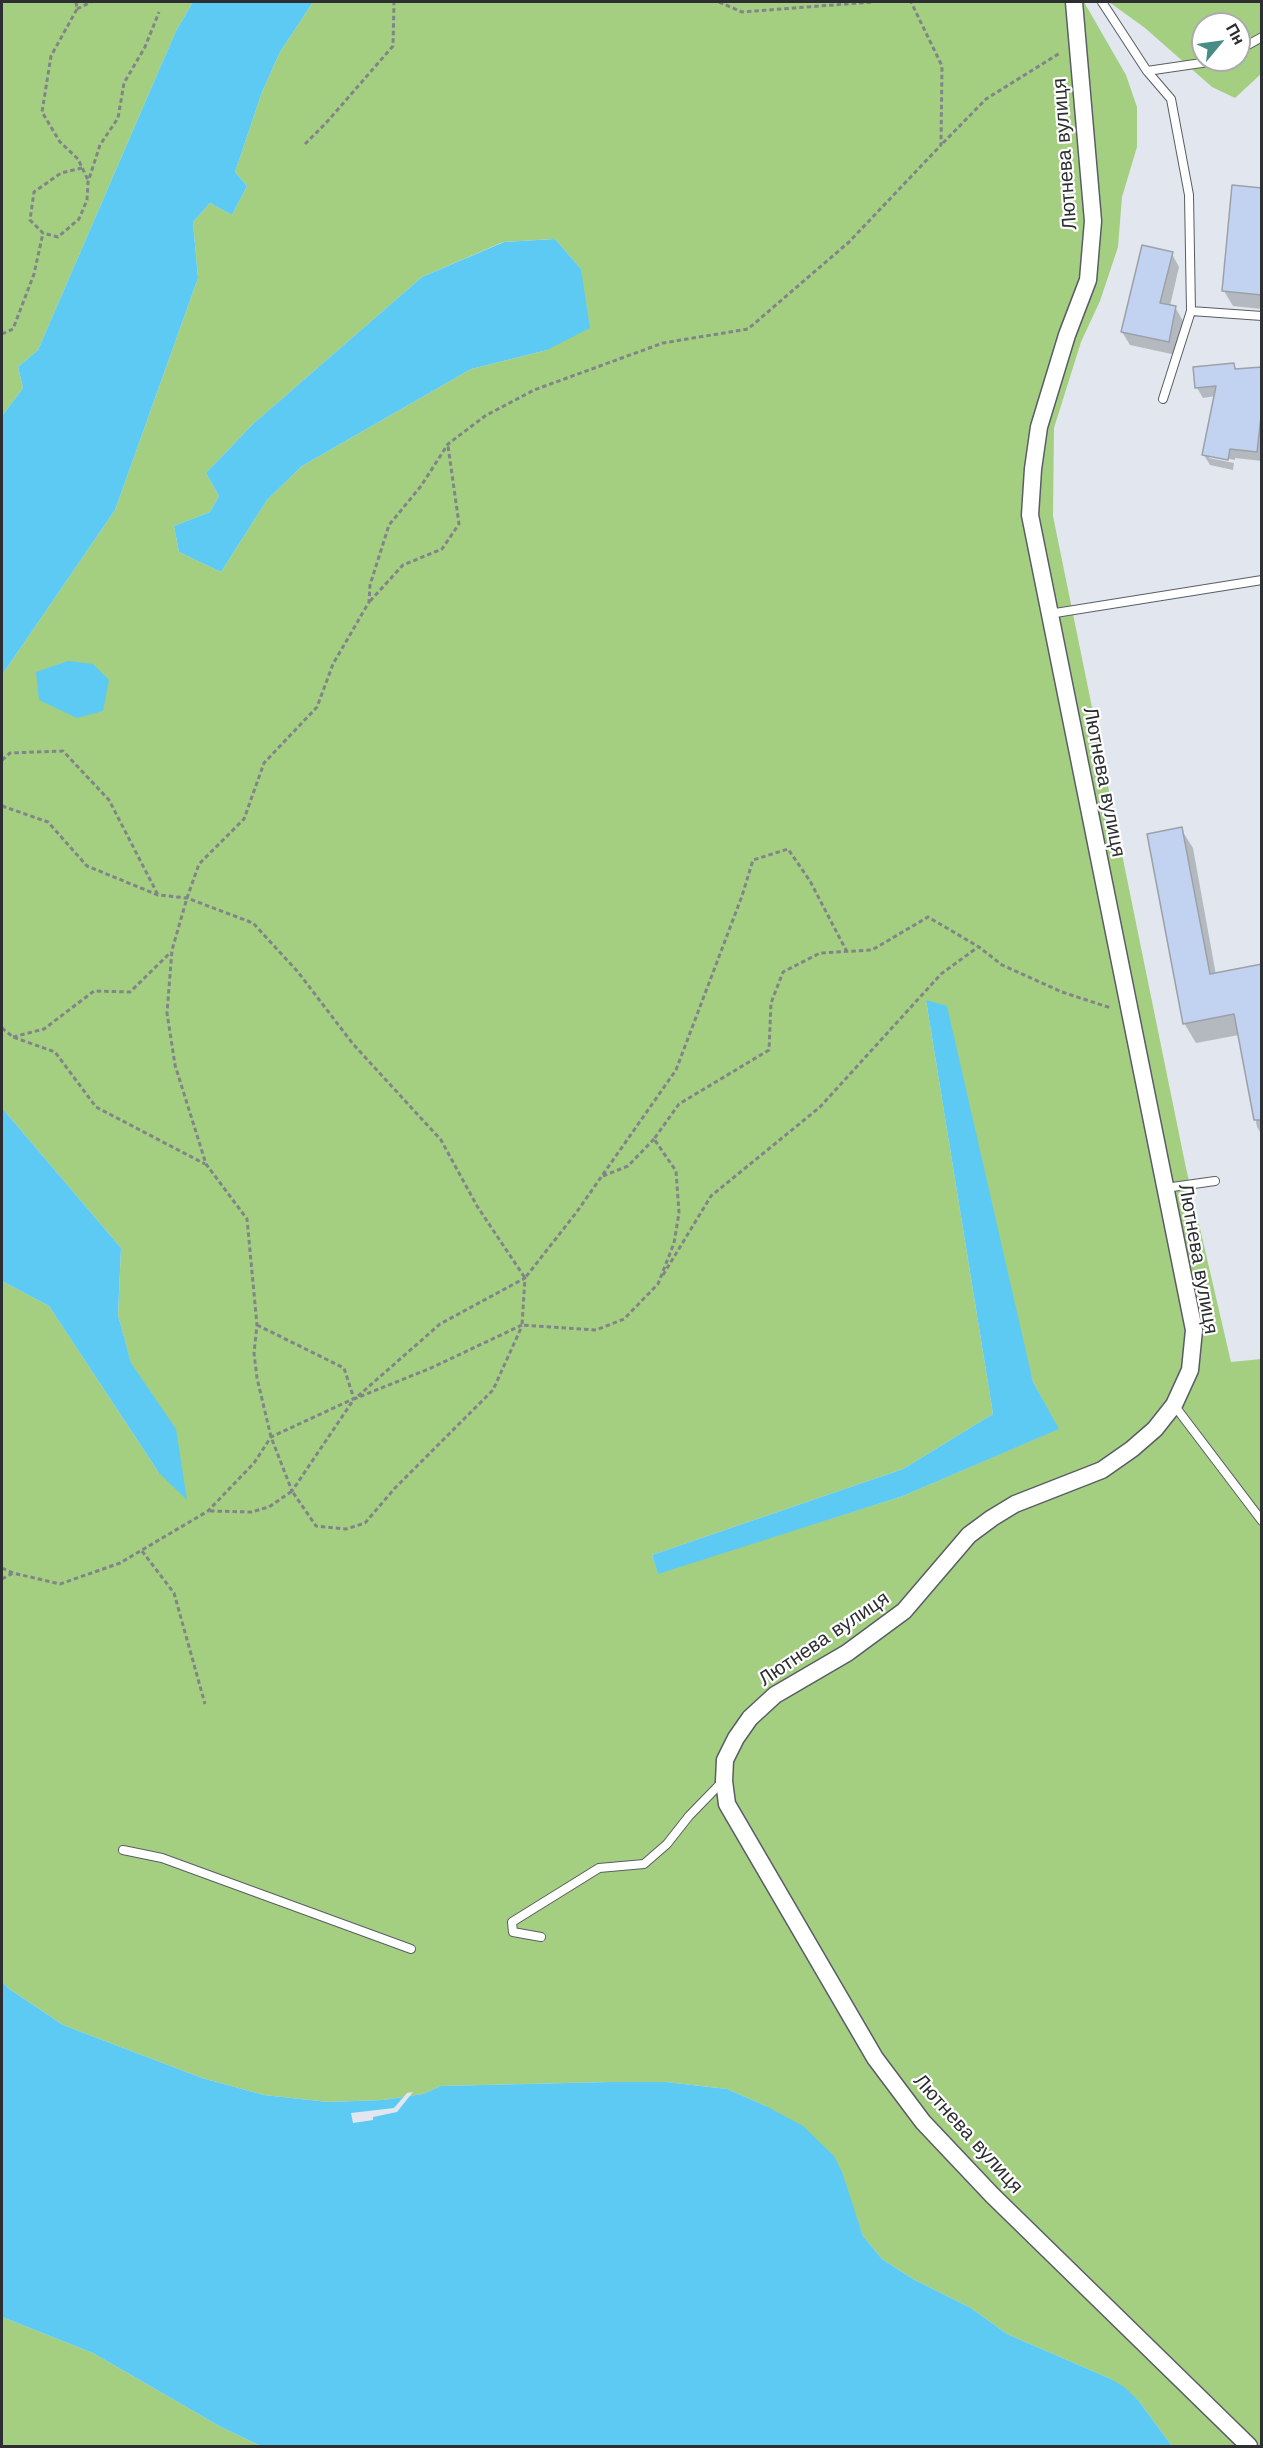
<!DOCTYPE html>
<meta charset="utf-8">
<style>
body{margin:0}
#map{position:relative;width:1263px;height:2448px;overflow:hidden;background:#e2e7ef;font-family:"Work Sans",sans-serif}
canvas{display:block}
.frame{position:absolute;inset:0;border:3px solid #2c2e31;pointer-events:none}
.north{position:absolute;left:1191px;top:12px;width:60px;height:60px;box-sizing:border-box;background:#fff;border:2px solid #ababad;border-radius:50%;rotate:61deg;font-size:16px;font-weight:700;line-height:24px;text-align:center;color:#2c2e31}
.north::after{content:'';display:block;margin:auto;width:21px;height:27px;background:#488d85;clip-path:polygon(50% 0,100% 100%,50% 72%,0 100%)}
</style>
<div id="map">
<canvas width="1263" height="2448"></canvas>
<div class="frame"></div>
<div class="north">Пн</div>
</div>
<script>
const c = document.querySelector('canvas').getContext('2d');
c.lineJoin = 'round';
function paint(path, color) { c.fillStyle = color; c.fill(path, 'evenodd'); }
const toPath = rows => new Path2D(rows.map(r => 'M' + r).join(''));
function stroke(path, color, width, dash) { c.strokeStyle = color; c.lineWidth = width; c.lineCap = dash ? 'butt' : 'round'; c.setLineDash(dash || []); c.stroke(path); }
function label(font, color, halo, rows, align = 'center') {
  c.font = font + ' "Work Sans",sans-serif'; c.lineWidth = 4.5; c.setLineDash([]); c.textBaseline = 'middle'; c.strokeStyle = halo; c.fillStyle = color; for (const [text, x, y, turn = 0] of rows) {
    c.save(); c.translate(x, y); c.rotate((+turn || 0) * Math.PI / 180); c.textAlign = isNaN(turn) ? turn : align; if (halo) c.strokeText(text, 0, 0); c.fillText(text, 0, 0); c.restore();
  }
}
const green = toPath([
 [2,2,193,2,176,31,38,350,18,367,23,388,2,416],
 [313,2,1084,2,1126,75,1137,107,1137,147,1122,197,1118,247,1100,301,1081,342,1054,428,1053,516,1186,1168,1231,1362,1261,1359,1261,2446,1172,2446,1138,2400,1111,2379,1007,2334,971,2308,913,2279,882,2259,863,2236,854,2211,766,2106,727,2089,666,2082,609,2082,441,2086,423,2094,383,2100,328,2102,264,2095,202,2078,63,2025,8,1988,2,1981,2,1281,49,1306,159,1473,175,1429,131,1364,118,1315,121,1248,2,1108,2,675,115,510,198,278,193,222,210,203,232,215,247,186,235,172,262,92,280,52],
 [555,239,581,269,547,350,471,369,302,466,267,500,221,572,179,552,174,526,210,512,219,496,206,473,253,424,422,277,503,242],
 [926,1000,1033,1382,1058,1429,903,1496,658,1573,652,1555,903,1469,993,1414],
 [1109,2,1261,2,1261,74,1235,98,1212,87,1145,28],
 [1203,24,1239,24,1239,60,1203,60],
 [2,2317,93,2353,221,2427,261,2446,2,2446]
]);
const water = toPath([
 [193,2,313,2,280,52,262,92,235,172,247,186,232,215,210,203,193,222,198,278,115,510,2,675,2,416,23,388,18,367,38,350,176,31],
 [555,239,581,269,590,328,547,350,471,369,302,466,267,500,221,572,179,552,174,526,210,512,219,496,206,473,253,424,422,277,504,242],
 [68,661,93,664,109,680,103,711,77,718,39,700,36,672],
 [926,1000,947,1006,1033,1382,1059,1429,903,1496,658,1574,652,1555,903,1469,993,1414],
 [2,1108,121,1248,118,1315,131,1363,176,1429,187,1500,159,1473,49,1306,2,1281],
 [2,1981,8,1988,63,2025,202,2078,264,2095,328,2102,383,2100,423,2094,441,2086,609,2082,666,2082,727,2089,766,2106,803,2126,834,2156,842,2172,863,2236,882,2259,913,2279,971,2308,1007,2334,1111,2379,1124,2387,1138,2400,1172,2446,261,2446,221,2427,93,2353,2,2317]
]);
const pier = toPath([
 [413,2092,397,2112,373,2117,373,2120,353,2123,351,2113,394,2108,407,2093]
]);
const shadow = toPath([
 [1262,190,1262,309,1233,306,1224,291],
 [1172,254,1179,267,1170,306,1175,307,1183,321,1176,355,1130,345,1122,332],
 [1234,365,1237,370,1262,369,1262,461,1235,458,1235,460,1209,455,1209,458,1234,463,1233,470,1210,465,1204,455,1216,396,1203,398,1197,388],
 [1181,829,1193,848,1216,975,1262,966,1262,1135,1257,1127,1239,1035,1196,1043,1184,1023]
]);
const building = toPath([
 [1232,185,1262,188,1262,295,1222,291,1232,185],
 [1142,245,1173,252,1160,303,1176,306,1169,342,1121,332,1142,245],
 [1234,363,1235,369,1262,367,1262,408,1257,452,1230,449,1228,460,1202,455,1216,386,1195,388,1193,367,1234,363],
 [1182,827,1210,974,1262,964,1262,1120,1254,1120,1234,1014,1183,1024,1147,834,1182,827]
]);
const path = toPath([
 [76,2,77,9,51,56,42,112,60,142,78,159,88,180],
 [719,2,742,12,872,2],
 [77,9,91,2],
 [943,143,986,99,1060,53],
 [305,144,326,123,393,46,394,2],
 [82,168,61,173,34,192,30,220,43,233,58,237,79,219,87,200,88,182,100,145,118,118,124,83,145,47,159,12],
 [2,334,13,329,34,274,43,233],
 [370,601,403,565,442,549,459,524,448,446],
 [2,760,10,753,63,751,109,800,158,895],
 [2,806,48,822,87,866,158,895,187,898,253,923,298,972,353,1044,441,1140,477,1206,525,1278,576,1213,676,1070,742,896,753,860,788,849,810,881,847,952],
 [2,1028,13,1037,55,1052,96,1107,205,1164],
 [13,1037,44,1029,94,991,130,992,171,952],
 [603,1176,628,1166,654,1139],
 [663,1275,711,1196,820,1107,941,974,978,947],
 [257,1325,344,1368,354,1399],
 [522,1325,431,1368,354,1399,292,1491,271,1437,257,1378,254,1353,257,1325,247,1219,206,1164,175,1065,167,1013,172,950,187,898,199,864,244,819,264,763,317,707,333,664,369,602,370,585,389,525,421,486,448,444,485,416,534,390,663,343,748,329,849,242,941,145,942,66,911,2],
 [358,1396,440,1324,525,1278,522,1325,596,1330,624,1319,658,1284,674,1243,679,1213,676,1171,654,1139,679,1104,769,1050,771,1003,783,972,820,953,872,950,928,917,979,947,1002,965,1062,992,1111,1008],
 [210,1511,251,1512,269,1507,292,1491,316,1526,346,1529,365,1523,395,1488,493,1390,522,1326],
 [142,1551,174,1593,205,1704],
 [2,1568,13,1573,60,1584,120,1563,208,1511,254,1463,271,1437,353,1399],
 [2,1579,13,1573]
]);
const lane = toPath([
 [1102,2,1147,71,1171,99,1189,195,1191,311,1262,316],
 [1239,50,1262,37],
 [1147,71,1222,60],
 [1163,399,1191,311],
 [1049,614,1262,580],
 [1165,1188,1215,1181],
 [1174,1405,1262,1521],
 [123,1850,162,1858,411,1949],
 [541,1937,513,1932,512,1922,599,1868,644,1864,667,1844,689,1816,723,1781]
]);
const street = toPath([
 [1074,2,1093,221,1088,280,1067,335,1039,427,1033,469,1030,515,1194,1330,1190,1370,1174,1405,1155,1429,1132,1449,1102,1470,1015,1504,992,1518,969,1535,904,1611,847,1653,775,1695,750,1718,736,1738,725,1760,724,1781,727,1804,875,2058,923,2122,992,2195,1249,2446]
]);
const streetNames = [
 ["Лютнева вулиця",1065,154,-94],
 ["Лютнева вулиця",1104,782,79],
 ["Лютнева вулиця",1198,1259,80],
 ["Лютнева вулиця",824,1639,-34],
 ["Лютнева вулиця",968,2134,48]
];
paint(green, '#a5cf80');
paint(water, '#5dcaf3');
paint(pier, '#e2e7ef');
paint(shadow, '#0003');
paint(building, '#c2d3f1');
stroke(building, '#9ca1a9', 1.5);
stroke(lane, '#595d65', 10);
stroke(street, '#595d65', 19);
stroke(path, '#81858a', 3, [4.5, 3]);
stroke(lane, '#fff', 8);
stroke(street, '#fff', 16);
label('20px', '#2c2e31', '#fff', streetNames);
</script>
